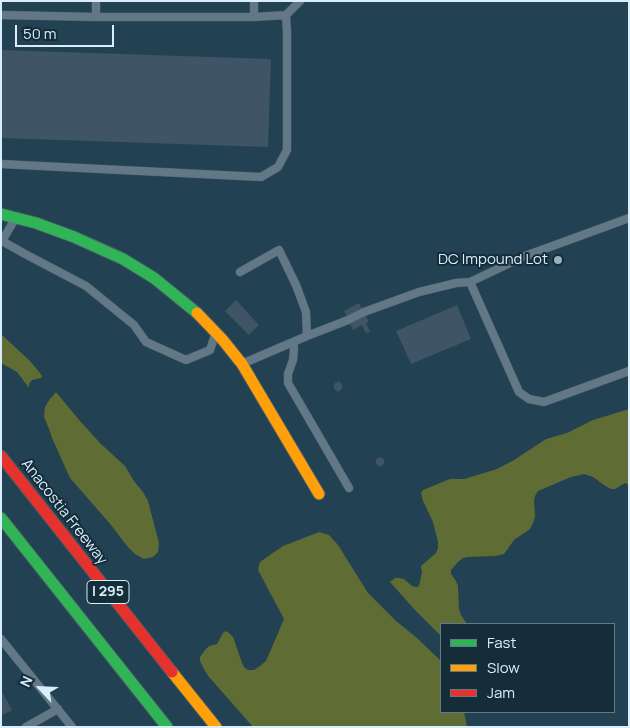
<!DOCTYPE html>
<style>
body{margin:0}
#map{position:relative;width:630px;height:728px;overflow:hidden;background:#224152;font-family:Manrope,sans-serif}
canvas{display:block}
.frame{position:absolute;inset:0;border:2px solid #d8eefd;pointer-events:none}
.legend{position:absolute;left:440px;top:623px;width:175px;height:90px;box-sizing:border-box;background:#152c39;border:1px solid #637a87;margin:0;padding:6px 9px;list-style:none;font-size:15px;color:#d8eefd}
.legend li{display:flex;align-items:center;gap:10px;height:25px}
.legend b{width:25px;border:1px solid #637a87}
.north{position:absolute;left:15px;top:663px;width:50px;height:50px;-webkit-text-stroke:4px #152c39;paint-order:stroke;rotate:295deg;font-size:14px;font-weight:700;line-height:20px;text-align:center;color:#d8eefd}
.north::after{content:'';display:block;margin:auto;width:18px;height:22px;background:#d8eefd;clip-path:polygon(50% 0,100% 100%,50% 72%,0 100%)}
.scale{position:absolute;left:15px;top:25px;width:99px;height:22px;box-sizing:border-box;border:2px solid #d8eefd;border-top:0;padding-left:6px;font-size:15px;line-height:18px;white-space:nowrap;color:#d8eefd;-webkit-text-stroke:4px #152c39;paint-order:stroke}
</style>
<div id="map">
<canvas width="630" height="728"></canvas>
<div class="frame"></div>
<ul class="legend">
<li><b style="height:6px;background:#30b455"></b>Fast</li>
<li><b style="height:6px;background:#ff9f0a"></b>Slow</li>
<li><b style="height:6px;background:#e5322d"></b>Jam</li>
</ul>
<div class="north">N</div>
<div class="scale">50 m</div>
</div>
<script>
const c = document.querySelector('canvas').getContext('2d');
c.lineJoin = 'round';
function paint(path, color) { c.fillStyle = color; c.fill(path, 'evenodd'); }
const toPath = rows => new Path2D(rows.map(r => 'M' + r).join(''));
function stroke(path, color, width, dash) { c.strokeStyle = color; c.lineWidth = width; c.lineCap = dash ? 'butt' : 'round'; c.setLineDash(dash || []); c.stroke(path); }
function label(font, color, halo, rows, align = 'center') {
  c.font = font + ' Manrope,sans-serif'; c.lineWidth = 4; c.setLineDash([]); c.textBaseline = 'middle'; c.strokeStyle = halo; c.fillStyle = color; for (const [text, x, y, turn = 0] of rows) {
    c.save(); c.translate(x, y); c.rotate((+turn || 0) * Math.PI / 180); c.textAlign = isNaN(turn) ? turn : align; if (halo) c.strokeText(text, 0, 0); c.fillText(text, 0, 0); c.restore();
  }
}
const forest = toPath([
 [1,334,30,361,40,373,42,376,41,378,32,380,29,384,29,388,17,372,1,363],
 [56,392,80,421,100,443,125,466,134,481,143,492,148,501,159,543,158,552,153,557,144,559,135,554,127,546,111,525,70,478,52,438,49,429,44,417,45,407,50,399],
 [629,409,629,485,625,483,615,489,611,489,604,485,593,477,584,474,571,477,538,491,535,496,534,501,535,517,533,523,530,529,514,540,504,554,495,556,468,557,463,558,458,562,451,570,451,574,456,581,458,586,459,609,461,615,467,624,441,624,441,636,415,610,390,582,395,578,399,578,404,579,412,586,416,587,419,586,422,572,421,566,436,553,438,548,438,542,433,522,423,501,421,493,423,490,450,479,464,479,497,469,514,460,546,439,567,433,593,420],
 [319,532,329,535,338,545,368,593,396,621,417,638,441,661,441,712,464,712,467,727,253,727,209,677,205,671,200,661,200,657,205,650,209,646,217,644,223,633,226,631,229,633,233,637,241,660,244,667,248,670,254,670,260,666,266,661,284,619,258,570,260,562,283,546]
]);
const building = toPath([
 [1,50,271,59,268,147,1,138],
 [236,300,259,325,249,335,225,311],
 [359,303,369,322,366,323,370,332,366,333,362,325,353,330,344,311],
 [457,305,471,339,411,364,396,331],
 [338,381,342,384,342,389,338,392,334,389,334,384],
 [381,457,384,460,384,464,380,467,376,464,376,459],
 [1,690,12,710,1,716]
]);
const lane = toPath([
 [1,15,96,17,254,17,254,1],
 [96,17,96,1],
 [254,17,286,15],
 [1,164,261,177,278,167,287,150,287,33,286,15,300,1],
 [15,219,2,241,25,254,86,286,134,325,146,342,186,360,210,350,215,335],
 [240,272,279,250,296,285,306,312,307,336],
 [470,282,525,256,629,218],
 [293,342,294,349,293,360,288,374,288,383,349,488],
 [244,363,307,336,348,320,364,312,419,292,456,283,470,282,519,392,529,399,544,402,629,371],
 [1,639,72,727],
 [26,727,58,709]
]);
const fast = toPath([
 [1,214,36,223,74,237,123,259,154,278,197,313],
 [1,518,167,727]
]);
const slow = toPath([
 [197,313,222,339,242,364,319,494],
 [172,672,216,727]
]);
const jam = toPath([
 [1,456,172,672]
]);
const markers = [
 [558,260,5,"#98b1c1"]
];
const shields = [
 [108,592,42]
];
const shieldNames = [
 ["I 295",108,592]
];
const poiNames = [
 ["DC Impound Lot",548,260]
];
const streetNames = [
 ["Anacostia Freeway",64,512,52]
];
paint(forest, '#5f6c33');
paint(building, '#3f5465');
stroke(lane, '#455b68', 9);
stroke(fast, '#455b68', 13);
stroke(slow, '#455b68', 13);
stroke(jam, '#455b68', 13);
stroke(lane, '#637886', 8);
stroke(fast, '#30b455', 11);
stroke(slow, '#ff9f0a', 11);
stroke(jam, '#e5322d', 11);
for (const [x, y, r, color] of markers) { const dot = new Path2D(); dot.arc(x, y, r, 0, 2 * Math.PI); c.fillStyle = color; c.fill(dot); stroke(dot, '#152c39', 2); }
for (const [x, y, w] of shields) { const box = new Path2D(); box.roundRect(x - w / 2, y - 11.5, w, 23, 4); c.fillStyle = '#152c39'; c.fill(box); stroke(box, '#d8eefd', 1); }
label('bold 14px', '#d8eefd', null, shieldNames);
label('15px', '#d8eefd', '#152c39', poiNames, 'right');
label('15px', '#d8eefd', '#152c39', streetNames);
</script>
